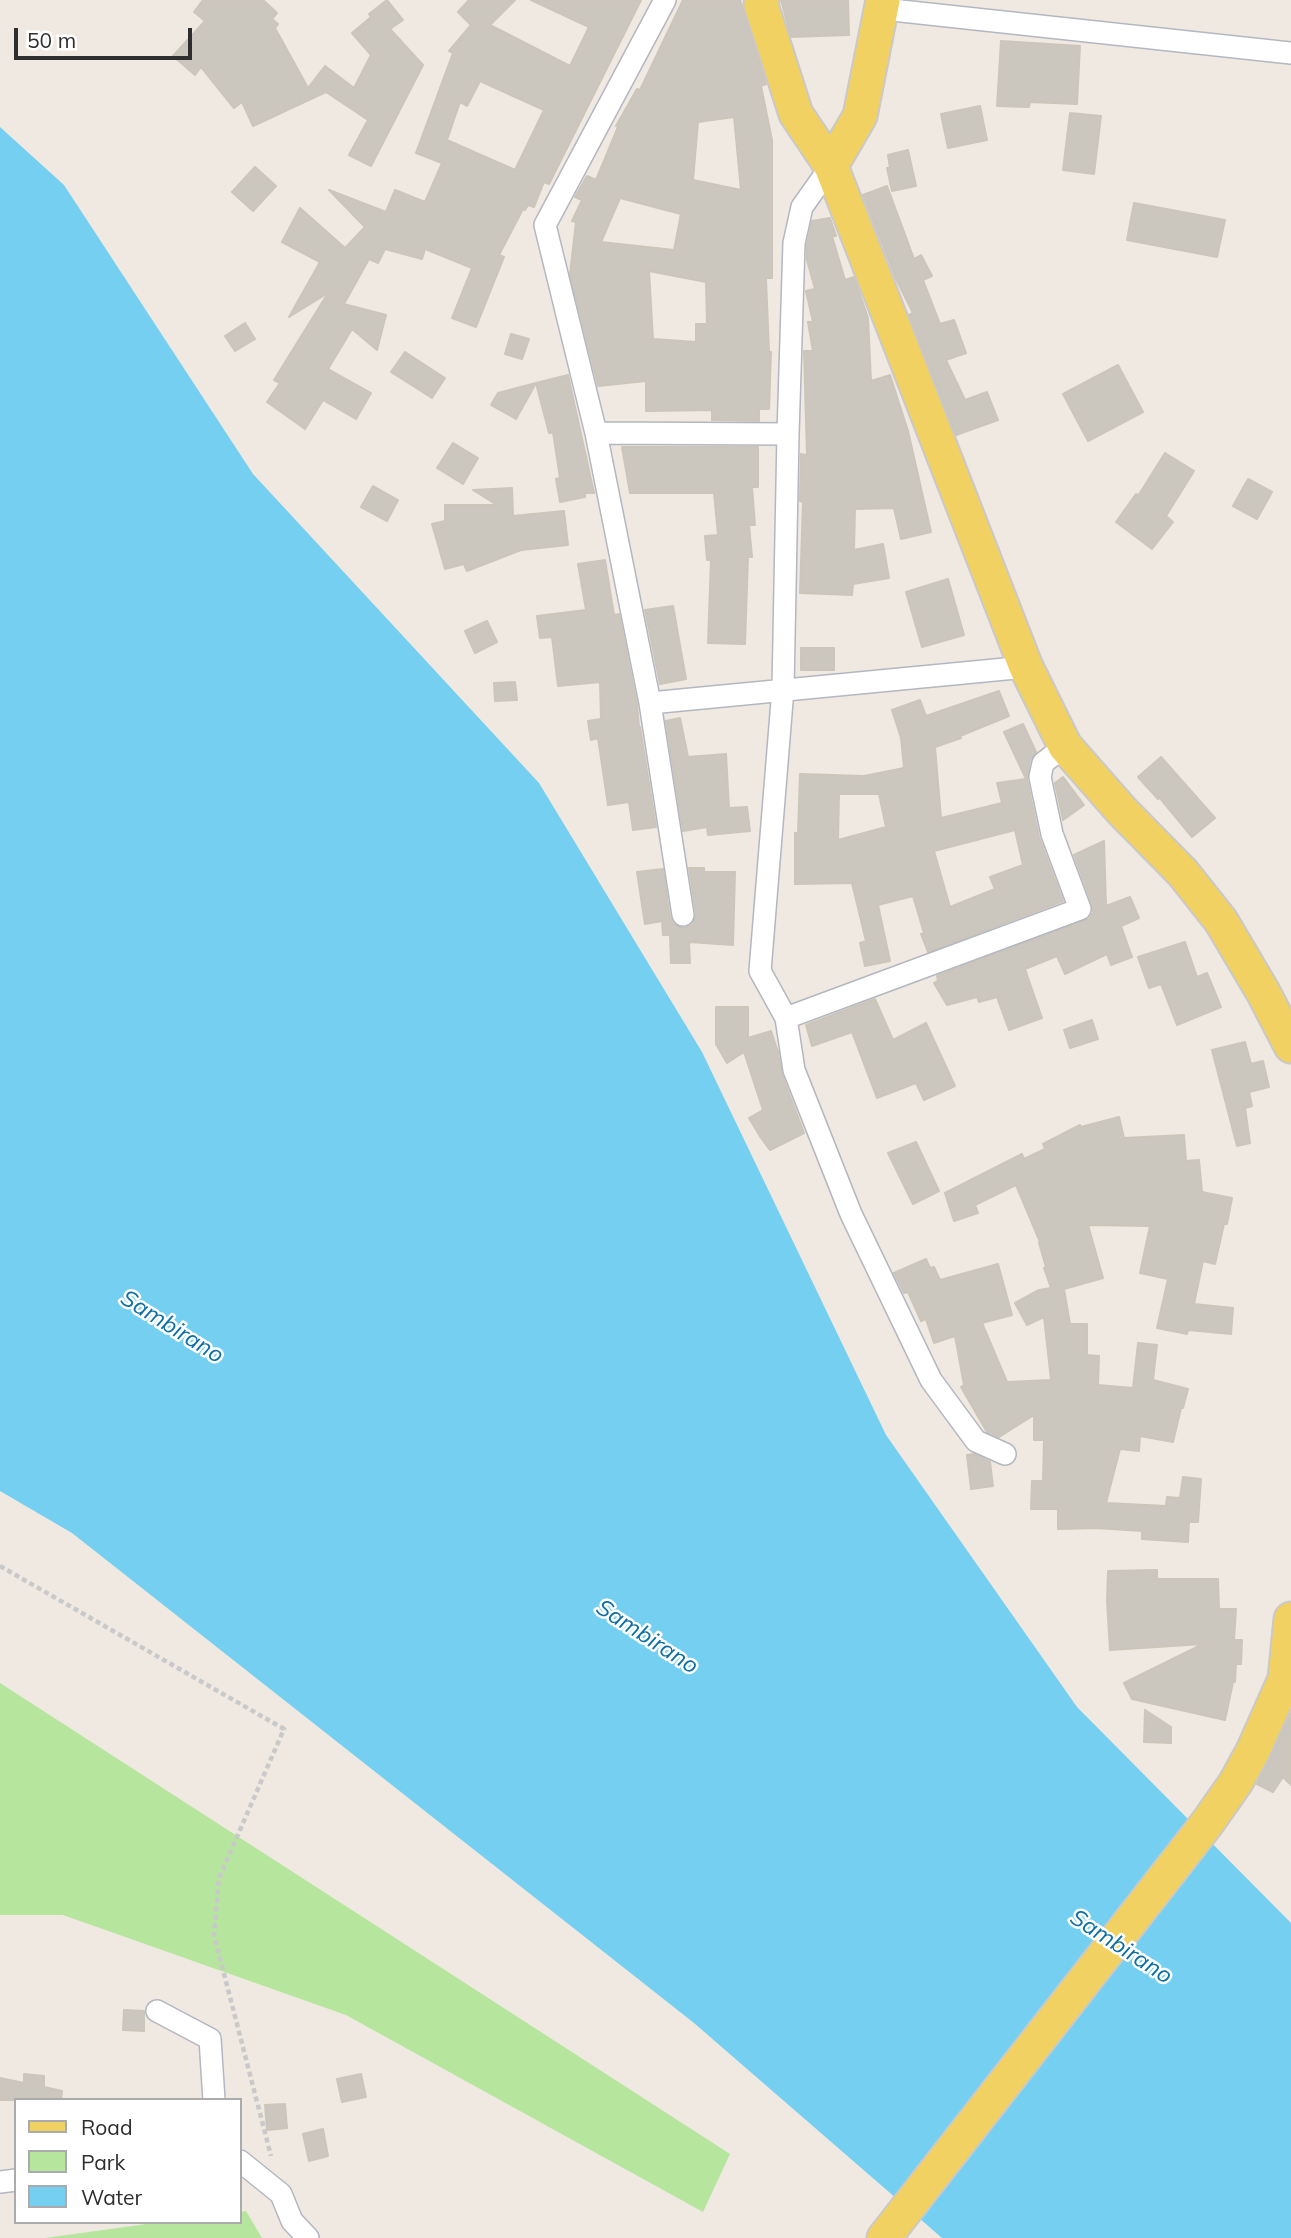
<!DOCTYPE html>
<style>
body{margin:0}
#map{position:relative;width:1291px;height:2238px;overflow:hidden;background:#efe9e1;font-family:Mulish,sans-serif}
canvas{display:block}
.legend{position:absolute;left:14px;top:2098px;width:228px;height:126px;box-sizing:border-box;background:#fff;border:2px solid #ababab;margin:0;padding:9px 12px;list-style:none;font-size:21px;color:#2e2e2e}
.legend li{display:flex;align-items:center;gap:14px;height:35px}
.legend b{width:35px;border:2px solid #ababab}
.scale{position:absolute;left:14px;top:28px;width:178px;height:32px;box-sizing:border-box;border:4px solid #2e2e2e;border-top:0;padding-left:9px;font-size:21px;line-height:24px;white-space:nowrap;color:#2e2e2e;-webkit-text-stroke:5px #fff;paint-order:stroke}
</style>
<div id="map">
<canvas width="1291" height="2238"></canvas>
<ul class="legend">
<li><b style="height:9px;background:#f2d163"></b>Road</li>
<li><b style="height:19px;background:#b6e59e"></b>Park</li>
<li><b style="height:19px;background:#75cff0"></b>Water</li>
</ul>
<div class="scale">50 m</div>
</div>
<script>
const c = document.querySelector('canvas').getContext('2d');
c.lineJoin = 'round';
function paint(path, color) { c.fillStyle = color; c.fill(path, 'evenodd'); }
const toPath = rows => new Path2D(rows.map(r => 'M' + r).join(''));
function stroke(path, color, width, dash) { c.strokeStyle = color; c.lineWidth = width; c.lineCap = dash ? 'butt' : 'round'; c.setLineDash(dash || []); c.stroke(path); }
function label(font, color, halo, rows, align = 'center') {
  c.font = font + ' Mulish,sans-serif'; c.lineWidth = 5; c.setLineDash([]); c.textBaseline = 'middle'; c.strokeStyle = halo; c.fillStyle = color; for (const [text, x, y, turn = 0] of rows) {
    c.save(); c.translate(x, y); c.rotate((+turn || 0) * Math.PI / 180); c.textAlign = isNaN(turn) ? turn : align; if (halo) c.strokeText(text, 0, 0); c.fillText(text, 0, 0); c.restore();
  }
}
const green = toPath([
 [0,1683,730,2154,703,2212,346,2015,63,1915,0,1915],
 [246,2211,262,2238,45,2238,161,2222,240,2222,240,2212]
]);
const water = toPath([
 [0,127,64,185,253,474,539,783,702,1052,886,1435,1077,1707,1291,1923,1291,2238,942,2238,694,2023,72,1533,0,1491]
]);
const building = toPath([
 [203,0,263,0,277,13,272,19,278,24,275,28,308,88,325,66,354,88,371,55,352,33,371,17,369,14,387,0,403,20,390,29,423,65,371,166,349,155,368,120,326,92,253,126,242,102,234,108,201,67,195,75,173,56,205,21,194,12,203,0],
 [469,0,515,0,490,25,570,66,589,27,531,0,641,0,549,184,544,182,534,207,528,205,525,210,523,209,499,255,504,257,476,327,452,318,472,268,425,249,422,259,385,249,378,263,369,259,344,304,386,315,377,350,352,329,328,369,371,393,356,419,323,400,305,429,267,402,280,383,274,380,328,293,289,317,320,262,282,242,300,208,345,248,365,227,329,190,386,212,395,190,425,202,442,163,416,153,453,53,449,51,471,25,458,12,469,0],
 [480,81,544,110,515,170,447,140,460,102,467,106,480,81],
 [683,0,740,0,766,84,761,86,772,140,772,278,766,278,769,352,771,352,769,409,759,409,759,421,712,420,712,410,646,411,646,381,598,386,570,274,576,222,572,221,582,200,575,197,587,176,596,180,618,127,616,126,637,89,640,90,683,0],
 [734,117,741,190,693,180,698,122,734,117],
 [620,198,681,214,674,250,601,242,620,198],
 [649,271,706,282,707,324,696,324,696,342,653,339,649,271],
 [781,0,848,0,849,35,791,37,781,0],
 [1001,41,1080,46,1077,104,1030,102,1029,107,997,106,1001,41],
 [980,106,987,140,948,148,941,114,980,106],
 [1070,113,1101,116,1094,174,1063,170,1070,113],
 [908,150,916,186,892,191,887,168,890,168,888,155,908,150],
 [255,167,276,186,253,211,232,192,255,167],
 [887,186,914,259,921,255,932,276,923,280,940,324,954,320,966,353,946,360,965,400,987,392,998,420,956,435,909,315,913,313,896,279,863,195,887,186],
 [1134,203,1225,220,1217,257,1127,240,1134,203],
 [830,218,836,236,832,236,845,280,854,277,868,318,871,381,890,375,908,431,931,532,901,539,894,508,855,509,854,550,883,544,889,578,853,584,852,595,800,593,803,502,800,501,801,454,807,455,804,351,813,351,808,322,813,322,806,291,815,289,807,260,807,245,812,221,830,218],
 [245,323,255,339,235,351,225,336,245,323],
 [511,334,529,339,522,359,505,354,511,334],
 [405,352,445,378,432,398,391,372,405,352],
 [1118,365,1143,412,1088,441,1063,394,1118,365],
 [568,375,594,493,585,493,585,497,560,502,556,479,560,478,553,432,549,433,536,383,568,375],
 [536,383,516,419,491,405,498,393,536,383],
 [453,443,478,458,463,484,437,468,453,443],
 [622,447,758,447,758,487,752,487,755,525,749,525,752,557,748,557,745,644,708,643,711,560,707,560,705,536,718,535,714,493,630,493,622,447],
 [1165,453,1194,471,1166,516,1173,522,1152,549,1116,522,1136,494,1138,496,1165,453],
 [1248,479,1272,492,1257,519,1233,506,1248,479],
 [373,486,398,500,387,521,361,507,373,486],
 [512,488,513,516,564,511,568,545,521,550,467,571,464,564,445,569,432,524,445,521,445,505,497,505,473,490,512,488],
 [605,560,614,615,619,614,637,705,639,727,640,727,656,827,633,830,629,802,608,805,598,738,591,740,588,721,601,719,600,682,558,686,552,637,540,638,537,616,586,610,578,564,605,560],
 [948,579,964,635,922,647,906,592,948,579],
 [673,606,686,679,660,684,645,610,673,606],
 [487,621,497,642,475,653,465,631,487,621],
 [801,648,834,648,834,670,801,670,801,648],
 [515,682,517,700,495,701,494,683,515,682],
 [999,691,1009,716,960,736,961,738,935,747,941,818,1002,803,997,783,1026,779,1004,732,1023,724,1036,752,1030,760,1027,779,1039,837,1063,901,928,952,921,934,924,933,913,896,878,905,890,961,865,966,860,943,866,941,852,883,795,884,795,833,798,833,800,774,864,776,904,768,901,738,892,710,920,700,926,716,999,691],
 [839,794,879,794,886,827,838,840,839,794],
 [1015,830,1023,865,990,877,995,889,950,907,934,851,1015,830],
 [680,718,688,757,726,754,729,808,747,807,750,831,708,835,707,827,683,831,666,721,680,718],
 [1161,757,1215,818,1192,837,1159,797,1158,799,1138,777,1161,757],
 [1063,777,1084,805,1063,820,1055,783,1063,777],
 [1104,841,1106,906,1130,897,1139,918,1121,926,1132,957,1111,965,1107,954,1065,974,1057,956,1025,969,1042,1018,1009,1030,997,997,979,1002,977,997,947,1005,934,983,938,981,937,976,1090,918,1093,912,1092,904,1074,855,1104,841],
 [689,868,704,868,704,872,735,872,733,945,689,942,690,963,671,963,670,935,663,935,662,921,645,924,637,872,663,869,670,918,673,924,684,928,692,925,696,914,689,868],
 [1185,942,1197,977,1207,973,1221,1007,1177,1025,1161,984,1149,988,1138,957,1185,942],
 [875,999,893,1040,926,1023,955,1086,924,1100,916,1083,877,1098,852,1032,812,1046,806,1025,875,999],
 [716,1007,748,1007,748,1038,771,1031,778,1052,782,1075,804,1133,770,1150,761,1138,749,1118,763,1110,744,1052,727,1063,716,1044,716,1007],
 [1092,1020,1098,1039,1070,1048,1064,1030,1092,1020],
 [1245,1042,1251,1064,1263,1061,1269,1087,1249,1092,1252,1106,1245,1108,1250,1143,1237,1146,1212,1050,1245,1042],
 [1119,1117,1124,1138,1184,1135,1186,1161,1199,1160,1202,1192,1232,1198,1227,1224,1224,1224,1215,1264,1203,1261,1194,1304,1233,1308,1231,1334,1188,1330,1187,1334,1157,1328,1168,1279,1140,1273,1150,1226,1088,1225,1103,1278,1064,1289,1070,1324,1087,1324,1087,1355,1099,1356,1098,1385,1133,1388,1138,1343,1157,1345,1153,1380,1188,1389,1183,1408,1181,1408,1173,1442,1140,1436,1139,1451,1120,1449,1106,1503,1166,1506,1167,1497,1180,1498,1183,1477,1201,1479,1198,1522,1189,1522,1188,1542,1142,1539,1142,1531,1096,1528,1058,1529,1058,1509,1031,1509,1032,1481,1043,1481,1044,1440,1034,1440,1034,1415,999,1437,987,1432,961,1387,964,1385,955,1336,934,1343,926,1319,921,1321,908,1292,904,1293,894,1273,926,1259,930,1268,934,1267,940,1280,998,1264,1012,1315,982,1323,1007,1382,1051,1380,1044,1317,1027,1325,1015,1303,1039,1290,1051,1288,1044,1268,1046,1267,1039,1243,1040,1242,1016,1185,975,1205,978,1213,954,1221,945,1193,1022,1154,1024,1159,1045,1149,1043,1144,1080,1125,1081,1127,1119,1117],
 [916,1142,939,1191,913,1204,888,1153,916,1142],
 [974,1454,990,1462,993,1486,971,1489,967,1455,974,1454],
 [1157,1570,1157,1579,1218,1579,1219,1609,1236,1609,1234,1640,1242,1640,1241,1664,1236,1664,1235,1682,1233,1682,1225,1720,1132,1699,1124,1683,1203,1644,1110,1650,1107,1601,1108,1571,1157,1570],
 [1145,1710,1171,1727,1171,1743,1144,1742,1145,1710],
 [1291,1713,1291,1785,1283,1777,1273,1792,1257,1784,1291,1713],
 [124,2010,144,2011,144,2031,123,2030,124,2010],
 [24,2074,44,2076,44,2087,62,2091,61,2100,0,2100,0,2078,24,2083,24,2074],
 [361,2074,366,2097,342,2102,337,2079,361,2074],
 [285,2104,287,2128,267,2130,265,2105,285,2104],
 [323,2129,328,2156,309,2161,303,2134,323,2129]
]);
const path = toPath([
 [0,1566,284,1729,219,1878,214,1935,271,2156]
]);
const minor = toPath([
 [665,0,545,225,596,433,788,434],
 [883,9,1291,53],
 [831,166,802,207,794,243,788,434,783,689,760,971,786,1018,1080,909,1052,834,1040,777,1043,763,1065,746],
 [596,433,650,703,683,915],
 [650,703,1026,667],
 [786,1018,794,1070,851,1214,931,1380,976,1441,1005,1454],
 [157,2011,210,2039,214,2100],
 [240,2161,281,2194,292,2221,308,2238],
 [0,2182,16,2180]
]);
const primary = toPath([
 [762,0,761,5,796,114,831,166,1026,667,1065,746,1122,811,1183,873,1221,921,1263,992,1291,1046],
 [831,166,860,116,883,0],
 [884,2238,1208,1822,1236,1782,1253,1751,1285,1679,1291,1619]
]);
const waterNames = [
 ["Sambirano",172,1327,32],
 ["Sambirano",647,1637,33],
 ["Sambirano",1121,1947,33]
];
paint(green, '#b6e59e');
paint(water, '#75cff0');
paint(building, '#cbc7bf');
stroke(building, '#cbc5ba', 2);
stroke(minor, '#b4b7c1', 24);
stroke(primary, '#c9c9c9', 37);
stroke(path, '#c9c9c9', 4.5, [5, 3.5]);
stroke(minor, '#fff', 21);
stroke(primary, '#f2d163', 33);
label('italic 23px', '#0d6fa3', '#fff', waterNames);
</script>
